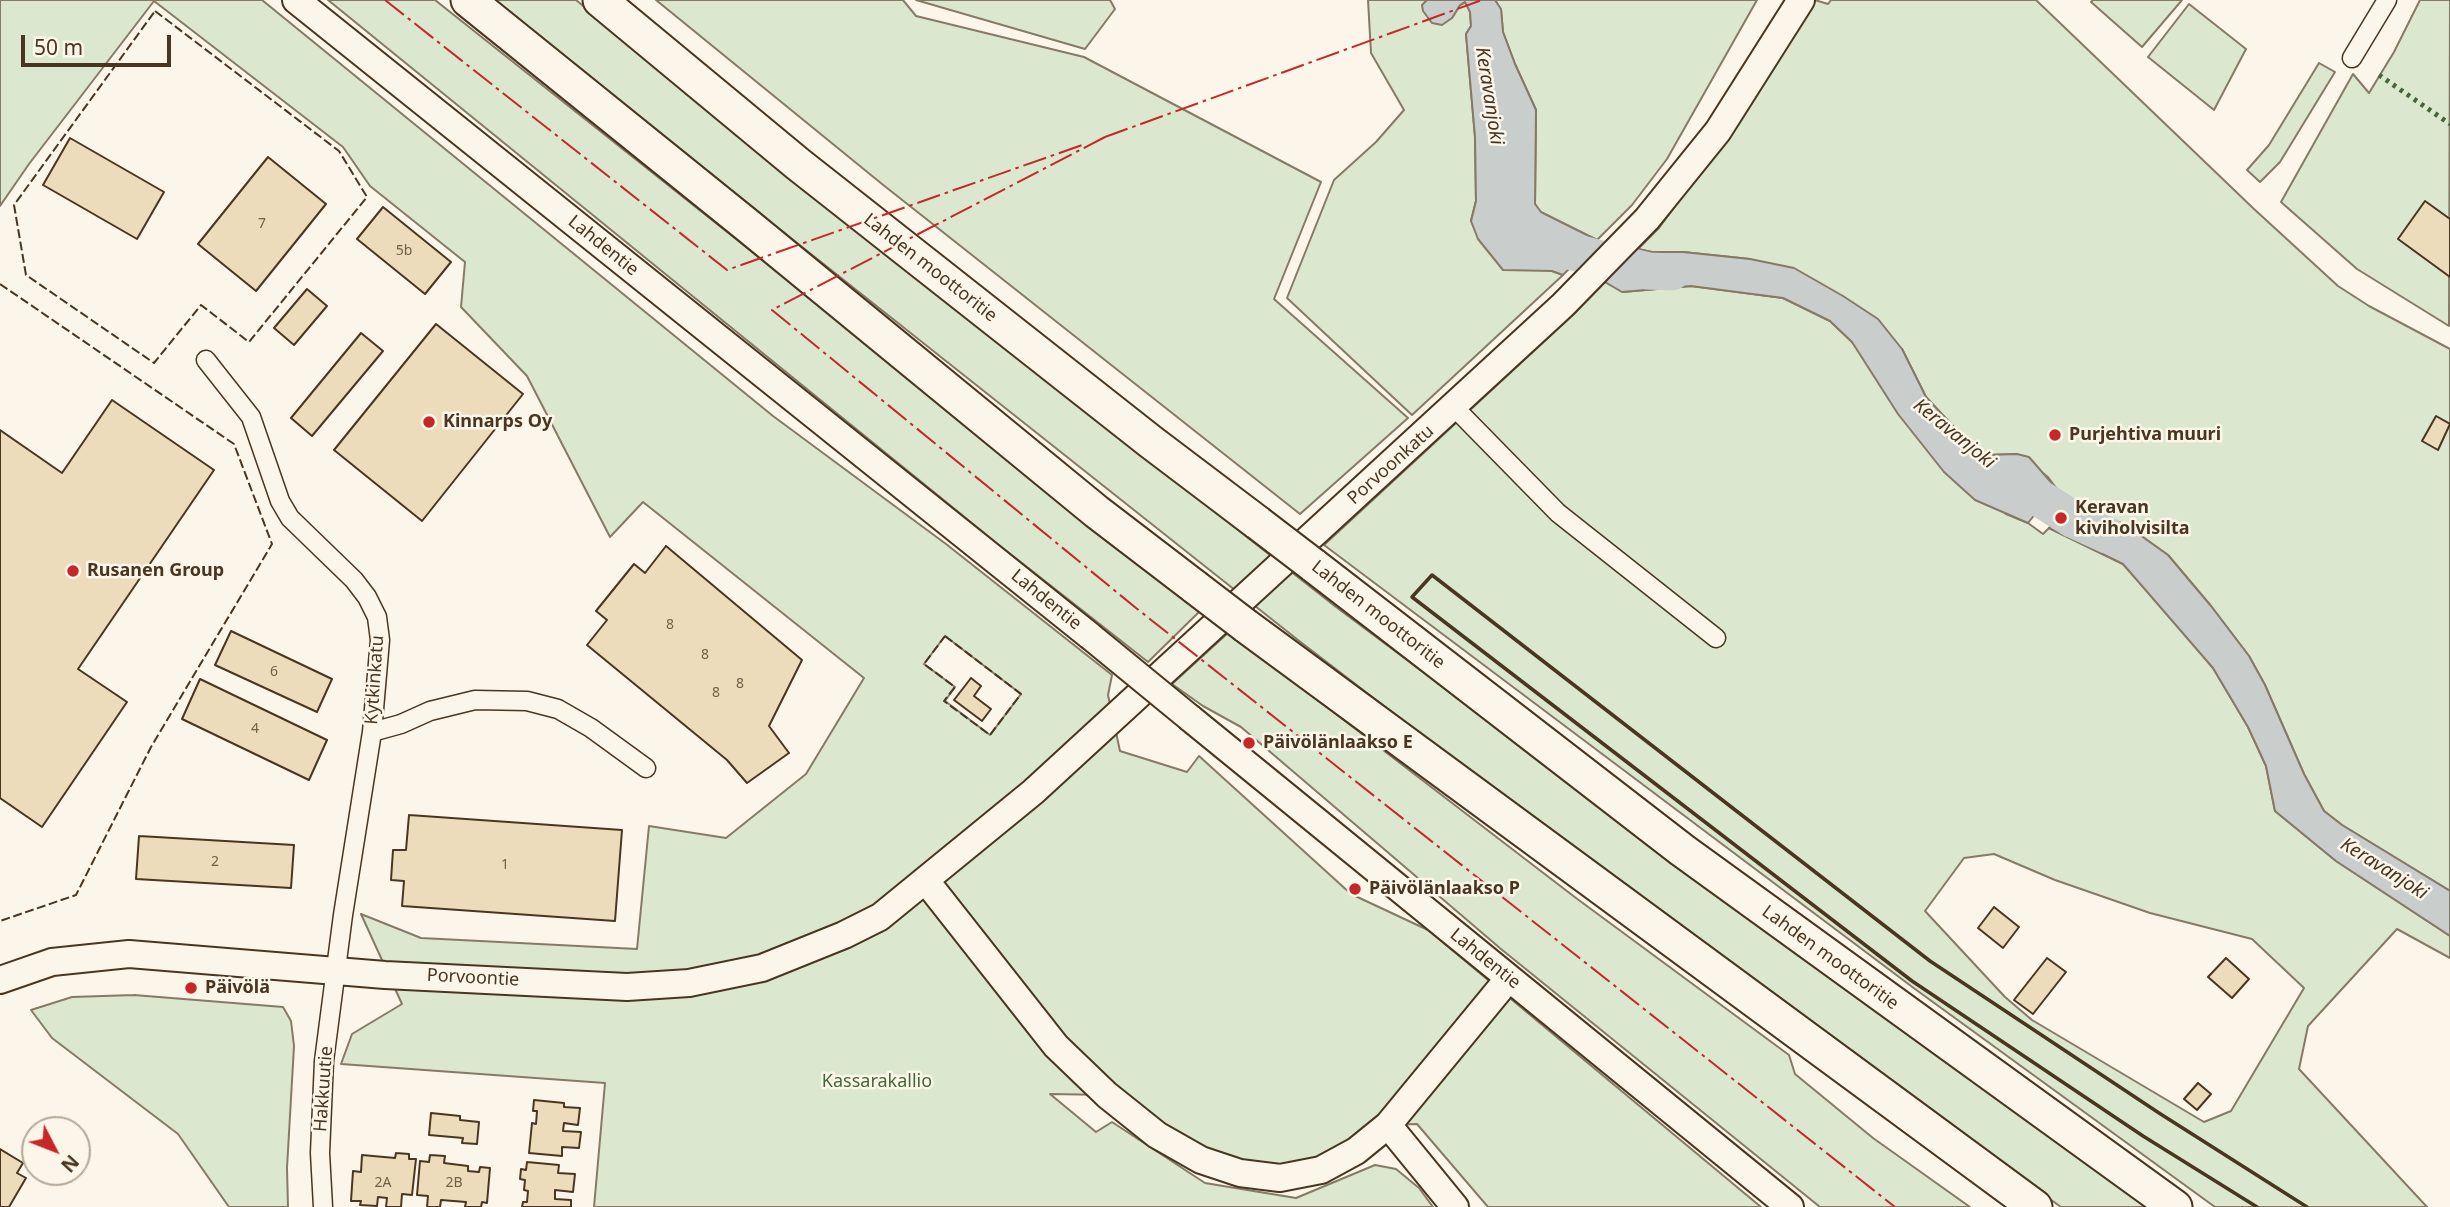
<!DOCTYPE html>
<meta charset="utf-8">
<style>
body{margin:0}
#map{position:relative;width:2450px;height:1207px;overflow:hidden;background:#fbf6e9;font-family:"Noto Sans",sans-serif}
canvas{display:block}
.north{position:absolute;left:21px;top:1116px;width:70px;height:70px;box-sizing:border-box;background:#fbf6e9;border:2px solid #b4a999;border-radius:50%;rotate:132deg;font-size:19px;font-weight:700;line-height:28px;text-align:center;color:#4a3520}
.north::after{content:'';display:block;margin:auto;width:24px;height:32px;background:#c62828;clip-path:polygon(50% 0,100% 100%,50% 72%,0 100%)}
.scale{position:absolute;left:21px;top:35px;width:150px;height:32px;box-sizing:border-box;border:4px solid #4a3520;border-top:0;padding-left:9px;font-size:21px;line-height:24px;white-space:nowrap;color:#4a3520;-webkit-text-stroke:5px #fbf6e9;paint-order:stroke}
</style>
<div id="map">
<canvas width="2450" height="1207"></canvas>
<div class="north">N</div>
<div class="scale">50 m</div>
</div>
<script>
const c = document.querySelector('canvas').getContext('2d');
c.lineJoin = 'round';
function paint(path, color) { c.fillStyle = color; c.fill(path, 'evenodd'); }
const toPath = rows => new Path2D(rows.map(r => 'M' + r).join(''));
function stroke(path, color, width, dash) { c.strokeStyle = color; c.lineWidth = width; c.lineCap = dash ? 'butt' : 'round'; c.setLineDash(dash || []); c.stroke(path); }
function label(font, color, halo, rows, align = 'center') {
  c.font = font + ' "Noto Sans",sans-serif'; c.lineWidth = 5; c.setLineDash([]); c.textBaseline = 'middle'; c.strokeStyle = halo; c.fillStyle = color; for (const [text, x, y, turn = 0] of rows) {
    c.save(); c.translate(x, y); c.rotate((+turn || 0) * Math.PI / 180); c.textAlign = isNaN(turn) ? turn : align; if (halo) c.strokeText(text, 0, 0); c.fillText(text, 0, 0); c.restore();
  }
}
const green = toPath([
 [0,0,262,0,773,416,946,544,1112,675,1108,695,1120,751,1187,772,1199,756,1351,894,1428,930,1761,1207,1488,1207,1417,1124,1388,1125,1356,1151,1240,1173,1107,1095,1050,1094,1096,1132,1112,1122,1205,1183,1296,1198,1375,1165,1396,1169,1419,1188,1433,1207,594,1207,605,1083,341,1064,352,1034,402,1004,361,914,421,938,637,949,649,826,726,838,806,774,864,678,643,502,610,537,527,376,461,307,465,262,370,186,343,147,154,1,29,164,0,206,0,0],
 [945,636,1021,694,990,735,945,701,955,687,924,664,945,636],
 [328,0,435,0,1202,609,1148,662,999,545,328,0],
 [495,0,576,0,809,193,1336,607,1836,980,2151,1207,2061,1207,1908,1097,1531,819,1298,640,768,220,495,0],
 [656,0,903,0,916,16,1084,57,1321,182,1274,299,1408,418,1300,514,882,184,656,0],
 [916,0,1110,0,1115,9,1085,49,916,0],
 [1368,0,1428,0,1452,18,1460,5,1466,2,1470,12,1471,26,1466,34,1475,137,1476,201,1471,221,1552,271,1563,275,1412,415,1287,298,1334,180,1376,142,1404,110,1371,53,1368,0],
 [1495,0,1757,0,1667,159,1632,205,1597,240,1540,212,1535,204,1536,110,1515,64,1503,32,1501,10,1495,0],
 [1815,0,1828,4,1831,0,2036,0,2254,209,2338,286,2369,306,2450,349,2450,891,2342,825,2324,811,2304,774,2265,685,2249,656,2211,606,2168,555,2126,525,2070,503,2073,499,2056,488,2048,477,2017,454,1986,455,1952,425,1926,397,1902,349,1750,259,1683,252,1652,252,1638,249,1659,228,1732,129,1815,0],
 [2093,0,2182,0,2142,47,2091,2,2093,0],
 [2420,0,2450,0,2449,326,2357,269,2281,202,2353,74,2369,93,2394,52,2420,0],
 [2189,4,2246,49,2214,110,2148,57,2189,4],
 [2319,63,2335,72,2280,162,2260,182,2247,170,2269,145,2319,63],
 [1605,282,1623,292,1691,286,1783,298,1830,321,1852,342,2006,514,2028,523,2043,534,2049,528,2123,564,2163,608,2213,668,2248,727,2266,766,2275,811,2336,861,2450,936,2450,958,2397,929,2308,1026,2299,1069,2427,1207,2215,1207,1915,989,1324,545,1575,313,1605,282],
 [1994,854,2055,880,2150,913,2252,939,2304,988,2231,1111,2204,1122,2032,1020,2005,997,1925,911,1964,858,1994,854],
 [1229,632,1576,898,1789,1055,1795,1074,1873,1138,1970,1207,1820,1207,1501,949,1241,727,1203,706,1172,684,1229,632],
 [134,995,283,1007,291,1021,294,1046,287,1168,288,1207,229,1207,178,1134,52,1038,31,1010,72,997,134,995]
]);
const water = toPath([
 [1427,0,1495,0,1501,9,1503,32,1515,64,1536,110,1535,204,1541,212,1597,240,1563,275,1552,271,1503,270,1478,239,1471,221,1476,201,1475,137,1466,34,1471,26,1470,12,1465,2,1460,5,1452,18,1442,25,1432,23,1423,11,1422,5,1427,0],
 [1638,249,1652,252,1683,252,1750,259,1794,268,1843,296,1878,319,1902,349,1926,397,1952,425,1986,455,2017,454,2029,457,2056,488,2028,523,1975,500,1944,472,1898,414,1852,342,1830,321,1783,298,1691,286,1622,292,1605,282,1638,249],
 [2070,503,2126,525,2168,555,2211,606,2249,656,2265,685,2304,774,2324,811,2342,825,2450,891,2450,936,2336,861,2275,811,2266,766,2248,727,2213,668,2123,564,2049,528,2070,503]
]);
const river = toPath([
 [1534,242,1648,271,1672,272],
 [2003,475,2074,520,2107,535]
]);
const building = toPath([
 [70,138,164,192,137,239,43,185,70,138],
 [268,157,326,204,256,291,198,244,268,157],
 [2425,201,2450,219,2450,277,2398,239,2425,201],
 [383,207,451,262,425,294,357,239,383,207],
 [307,289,327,306,294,345,274,328,307,289],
 [436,324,523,394,422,521,334,450,436,324],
 [361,333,383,351,312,436,291,418,361,333],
 [112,400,214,470,78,669,127,702,42,827,0,798,0,430,62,473,112,400],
 [2436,416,2450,424,2438,450,2422,441,2436,416],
 [666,546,802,660,769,726,789,753,747,783,727,760,587,645,607,620,596,611,634,564,645,573,666,546],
 [231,631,332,679,317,712,215,665,231,631],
 [971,678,981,686,974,696,991,709,982,721,954,700,971,678],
 [200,679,327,740,309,780,182,719,200,679],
 [409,815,622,830,615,921,402,906,404,881,391,880,393,850,406,850,409,815],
 [139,836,294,845,291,888,136,879,139,836],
 [1994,907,2019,927,2003,948,1978,928,1994,907],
 [2047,958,2066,972,2033,1014,2014,1000,2047,958],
 [2226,958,2249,979,2232,998,2208,977,2226,958],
 [2198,1083,2211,1094,2197,1110,2184,1099,2198,1083],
 [534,1100,564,1103,564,1107,580,1108,578,1125,564,1123,563,1131,581,1132,579,1148,562,1147,562,1156,529,1153,532,1123,536,1124,537,1111,533,1111,534,1100],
 [431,1113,460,1116,460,1120,479,1122,477,1144,462,1143,463,1138,429,1135,431,1113],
 [0,1149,23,1163,17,1173,26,1178,9,1207,0,1207,0,1149],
 [396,1153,409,1154,409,1159,416,1159,412,1195,402,1194,401,1207,386,1207,387,1198,378,1197,377,1206,360,1205,361,1201,351,1201,353,1171,361,1172,362,1155,395,1158,396,1153],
 [430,1155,445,1156,444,1163,468,1166,468,1171,479,1172,480,1167,490,1168,487,1203,482,1202,481,1207,465,1207,466,1202,441,1200,440,1207,427,1207,428,1196,417,1195,420,1161,429,1162,430,1155],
 [527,1162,559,1165,558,1173,575,1174,573,1192,555,1190,555,1199,571,1200,571,1207,522,1207,523,1202,527,1202,528,1191,524,1190,525,1180,520,1179,521,1169,526,1170,527,1162]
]);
const street = toPath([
 [2352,58,2387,0],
 [206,360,251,417,280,501,290,518,354,580,367,597,377,617,380,640,372,732,343,915,324,1061,320,1153,323,1207],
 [1454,407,1558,513,1716,638],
 [372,732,401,724,430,711,475,700,527,701,558,709,591,728,646,768]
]);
const secondary = toPath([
 [296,0,1090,636],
 [1190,718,1790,1207],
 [926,881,1056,1046,1107,1095,1157,1135,1201,1160,1240,1173,1280,1178,1321,1170,1356,1151,1388,1125,1509,978],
 [0,980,52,962,129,954,385,975,627,987,689,983,762,968,844,935,880,917,1033,792,1563,305,1647,219,1718,131,1801,0],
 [1388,1125,1455,1207]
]);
const highway = toPath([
 [468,0,747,225,1097,512,1195,587],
 [600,0,798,164,1151,442,1258,523],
 [1313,565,1682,850,2175,1207],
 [1246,626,2035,1207]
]);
const secondaryBridge = toPath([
 [1090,636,1190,718]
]);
const highwayBridge = toPath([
 [1258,523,1313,565],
 [1195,587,1246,626]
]);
const hedge = toPath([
 [2379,75,2450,124]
]);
const fence = toPath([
 [155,11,339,151,367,197,249,342,201,305,154,363,26,275,14,205,155,11],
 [0,284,234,444,272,544,151,747,76,895,0,921],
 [945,636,1021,694,990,735,944,701,955,687,924,664,945,636]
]);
const wall = toPath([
 [2257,1207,2143,1136,1912,981,1412,597,1432,575,1930,961,2159,1113,2307,1207]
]);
const power = toPath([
 [385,0,727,270,1085,144],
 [1105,137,772,310,1136,608,1895,1207],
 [1105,137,1482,0]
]);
const markers = [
 [429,422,7,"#c62828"],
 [2055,435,7,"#c62828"],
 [2061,518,7,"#c62828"],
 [73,571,7,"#c62828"],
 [1249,743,7,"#c62828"],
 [1355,889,7,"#c62828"],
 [191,988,7,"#c62828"]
];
const numberNames = [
 ["7",262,224],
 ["5b",404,251],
 ["8",670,625],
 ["8",705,655],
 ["6",274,672],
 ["8",740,684],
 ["8",716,693],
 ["4",255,729],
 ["2",215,862],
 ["1",505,865],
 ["2A",383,1183],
 ["2B",454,1183]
];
const streetNames = [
 ["Lahdentie",603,246,39],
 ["Lahden moottoritie",930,268,38],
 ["Porvoonkatu",1391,465,-42],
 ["Lahdentie",1046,600,39],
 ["Lahden moottoritie",1378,615,38],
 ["Kytkinkatu",375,680,-86],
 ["Lahden moottoritie",1830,958,36],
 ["Lahdentie",1485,959,39],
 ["Porvoontie",473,978,3],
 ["Hakkuutie",324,1089,-86]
];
const poiNames = [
 ["Kinnarps Oy",443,422],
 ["Purjehtiva muuri",2069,435],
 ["Keravan",2075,508],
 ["kiviholvisilta",2075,529],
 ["Rusanen Group",87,571],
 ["Päivölänlaakso E",1263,743],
 ["Päivölänlaakso P",1369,889],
 ["Päivölä",205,988]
];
const parkNames = [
 ["Kassarakallio",877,1082]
];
const waterNames = [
 ["Keravanjoki",1489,96,81],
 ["Keravanjoki",1954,434,39],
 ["Keravanjoki",2384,869,32]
];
paint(green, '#dce7d0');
stroke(green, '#887966', 2);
paint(water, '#c9cecd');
stroke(water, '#887966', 2);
stroke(river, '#c9cecd', 37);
paint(building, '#ecdcbc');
stroke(building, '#4a3520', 2);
stroke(street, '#4a3520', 21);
stroke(secondary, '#4a3520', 30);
stroke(highway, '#4a3520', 37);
stroke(street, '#fbf6e9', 18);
stroke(secondary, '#fbf6e9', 26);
stroke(highway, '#fbf6e9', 33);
stroke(secondaryBridge, '#4a3520', 30, []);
stroke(highwayBridge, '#4a3520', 37, []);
stroke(secondaryBridge, '#fbf6e9', 26);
stroke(highwayBridge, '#fbf6e9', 33);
stroke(hedge, '#436837', 5, [3.5, 5]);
stroke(fence, '#4a3520', 2, [9, 3.5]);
stroke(wall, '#4a3520', 3.5);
stroke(power, '#c62828', 2, [24, 5, 3.5, 5]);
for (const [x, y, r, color] of markers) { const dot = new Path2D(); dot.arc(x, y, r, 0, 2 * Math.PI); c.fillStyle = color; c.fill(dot); stroke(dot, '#fbf6e9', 2.5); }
label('14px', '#725f47', null, numberNames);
label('18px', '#4a3520', '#fbf6e9', streetNames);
label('bold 18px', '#4a3520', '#fbf6e9', poiNames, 'left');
label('18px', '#436837', '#fbf6e9', parkNames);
label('italic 19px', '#4a3520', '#fbf6e9', waterNames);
</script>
